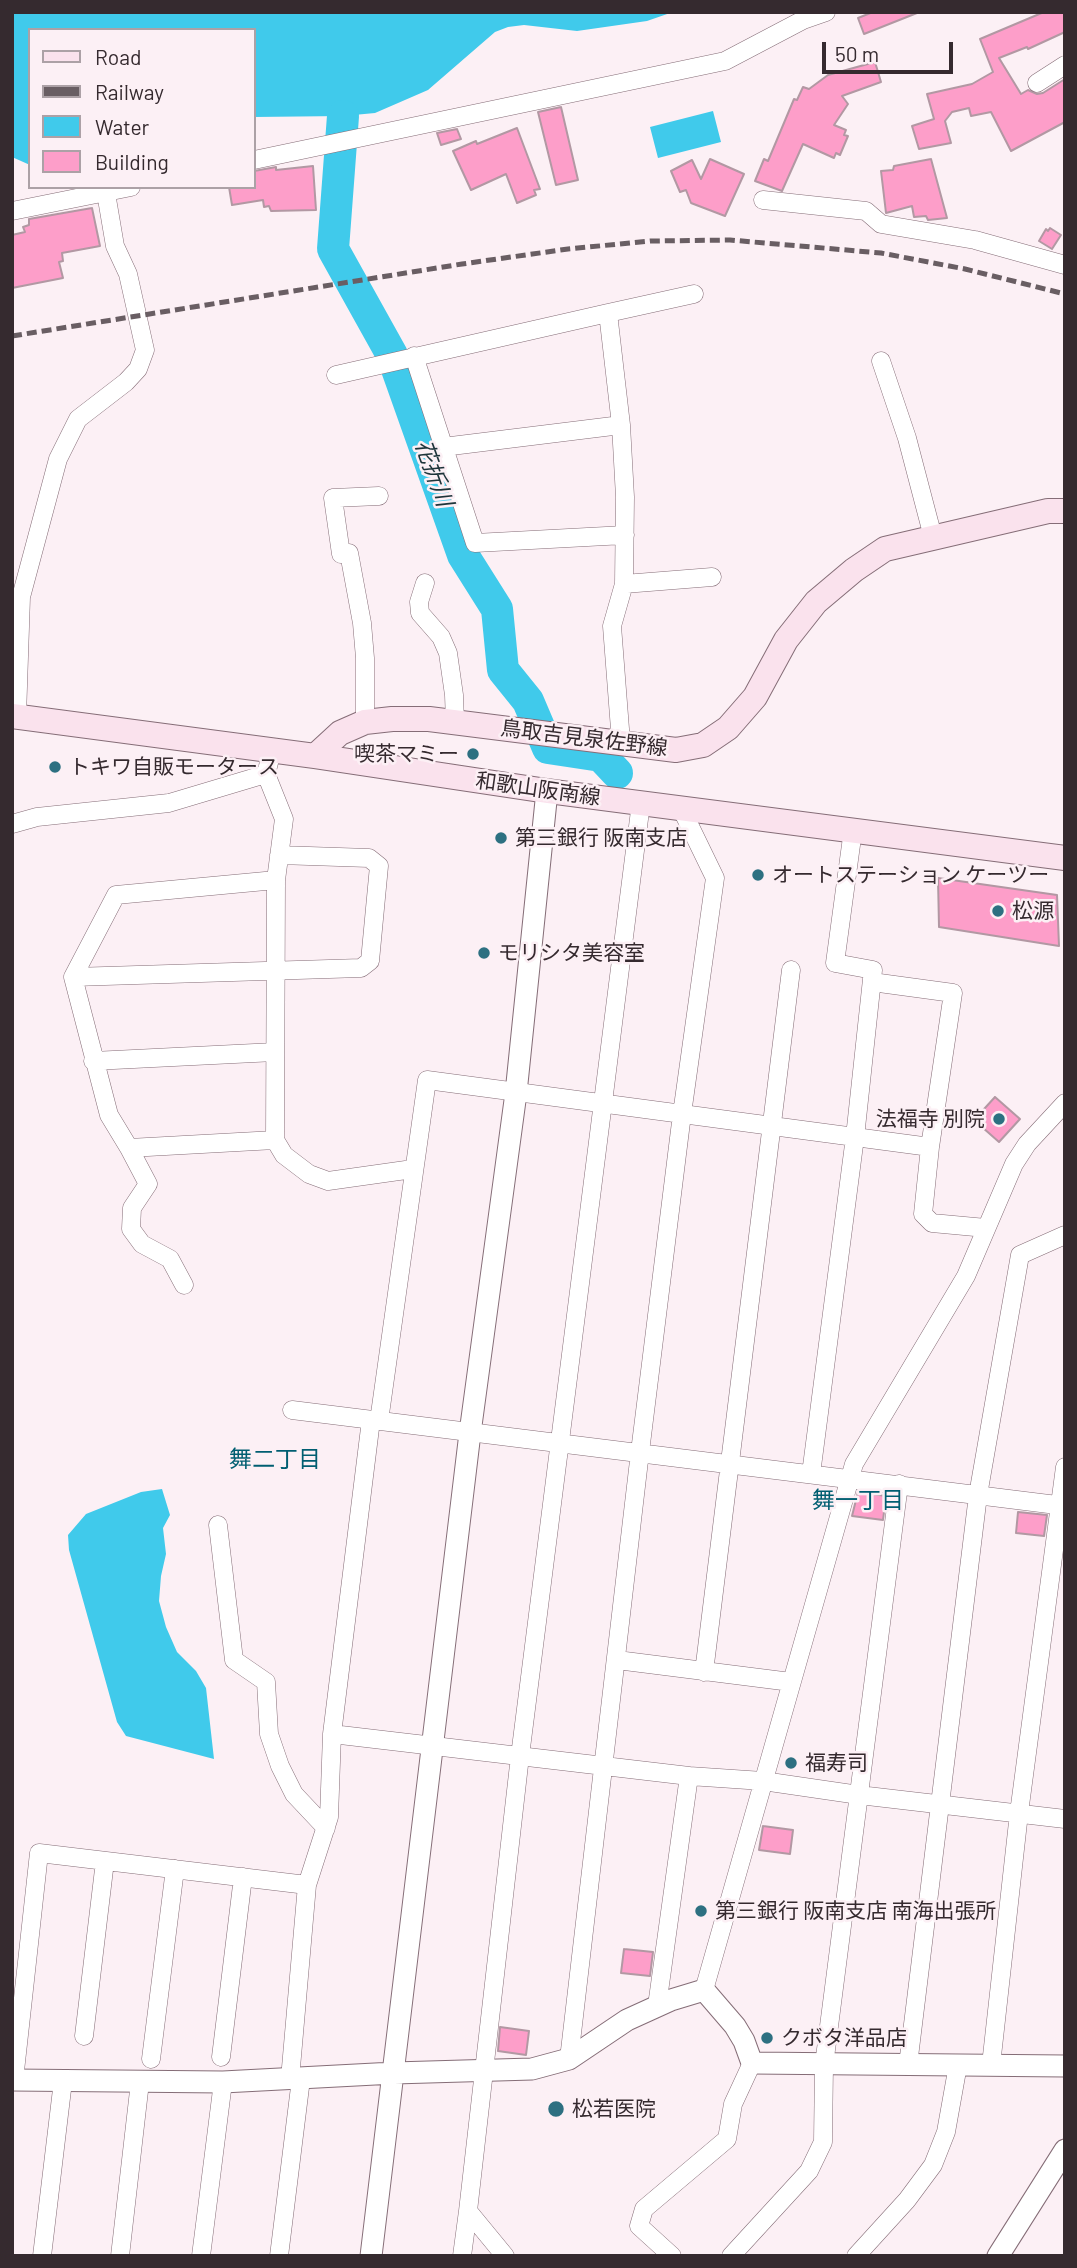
<!DOCTYPE html>
<meta charset="utf-8">
<style>
body{margin:0}
#map{position:relative;width:1077px;height:2268px;overflow:hidden;background:#fcf0f5;font-family:Barlow,sans-serif}
canvas{display:block}
.frame{position:absolute;inset:0;border:14px solid #352a2f;pointer-events:none}
.legend{position:absolute;left:28px;top:28px;width:228px;height:161px;box-sizing:border-box;background:#fcf0f5;border:2px solid #aca1a6;margin:0;padding:9px 12px;list-style:none;font-size:21px;color:#352a2f}
.legend li{display:flex;align-items:center;gap:14px;height:35px}
.legend b{width:35px;border:2px solid #aca1a6}
.scale{position:absolute;left:822px;top:42px;width:131px;height:32px;box-sizing:border-box;border:4px solid #352a2f;border-top:0;padding-left:9px;font-size:21px;line-height:24px;white-space:nowrap;color:#352a2f;-webkit-text-stroke:5px #fcf0f5;paint-order:stroke}
</style>
<div id="map">
<canvas width="1077" height="2268"></canvas>
<div class="frame"></div>
<ul class="legend">
<li><b style="height:9px;background:#fae2ed"></b>Road</li>
<li><b style="height:9px;background:#695e63"></b>Railway</li>
<li><b style="height:19px;background:#40caeb"></b>Water</li>
<li><b style="height:19px;background:#fd9ec9"></b>Building</li>
</ul>
<div class="scale">50 m</div>
</div>
<script>
const c = document.querySelector('canvas').getContext('2d');
c.lineJoin = 'round';
function paint(path, color) { c.fillStyle = color; c.fill(path, 'evenodd'); }
const toPath = rows => new Path2D(rows.map(r => 'M' + r).join(''));
function stroke(path, color, width, dash) { c.strokeStyle = color; c.lineWidth = width; c.lineCap = dash ? 'butt' : 'round'; c.setLineDash(dash || []); c.stroke(path); }
function label(font, color, halo, rows, align = 'center') {
  c.font = font + ' Barlow,"Noto Sans JP",sans-serif'; c.lineWidth = 5; c.setLineDash([]); c.textBaseline = 'middle'; c.strokeStyle = halo; c.fillStyle = color; for (const [text, x, y, turn = 0] of rows) {
    c.save(); c.translate(x, y); c.rotate((+turn || 0) * Math.PI / 180); c.textAlign = isNaN(turn) ? turn : align; if (halo) c.strokeText(text, 0, 0); c.fillText(text, 0, 0); c.restore();
  }
}
const water = toPath([
 [12,12,673,12,647,21,577,31,524,25,508,27,495,32,428,90,375,113,343,116,254,117,254,30,30,30,30,165,12,157],
 [713,111,721,142,658,158,650,127],
 [162,1489,170,1515,163,1528,166,1554,161,1576,159,1601,166,1627,177,1652,196,1671,206,1688,214,1759,126,1736,117,1722,69,1550,68,1535,86,1514,141,1492]
]);
const river = toPath([
 [343,116,333,249,392,355,463,555,497,609,503,670,528,701,548,748,601,756,617,773]
]);
const building = toPath([
 [873,12,917,12,917,13,864,34,858,18,873,12],
 [1044,12,1065,12,1065,32,1028,49,1027,47,999,58,1021,94,1028,90,1037,94,1043,93,1065,79,1065,122,1011,151,991,112,971,116,969,108,952,112,945,121,951,143,919,149,912,126,934,119,927,94,972,84,993,72,980,39,1044,12],
 [875,62,881,82,842,96,848,104,834,125,846,130,844,135,848,136,840,155,836,153,834,158,803,144,782,191,755,181,764,159,768,161,794,99,797,100,803,87,809,89,828,75,875,62],
 [561,107,578,180,556,185,538,112,561,107],
 [517,128,540,189,534,190,536,195,517,203,506,174,471,190,453,151,476,141,477,144,517,128],
 [457,129,461,139,441,145,437,133,457,129],
 [710,159,744,174,725,216,691,203,686,190,680,192,671,171,692,160,701,179,710,159],
 [931,159,947,218,928,220,926,216,914,217,912,206,886,213,881,171,893,170,894,166,931,159],
 [313,166,316,210,271,211,269,206,264,207,263,200,232,205,229,187,254,187,254,171,276,167,276,170,313,166],
 [92,208,100,246,62,253,63,261,59,262,63,278,12,288,12,235,25,232,23,227,29,225,29,219,92,208],
 [1050,228,1061,235,1052,249,1039,241,1046,229,1048,231,1050,228],
 [938,878,1057,895,1059,946,939,927,938,878],
 [995,1097,1020,1119,999,1142,974,1120,995,1097],
 [858,1492,886,1496,883,1520,852,1516,858,1492],
 [1018,1512,1047,1515,1044,1536,1016,1533,1018,1512],
 [763,1826,793,1830,790,1854,759,1850,763,1826],
 [624,1949,653,1952,650,1976,621,1973,624,1949],
 [500,2027,529,2031,526,2055,498,2051,500,2027]
]);
const minor = toPath([
 [1037,83,1065,65],
 [254,160,725,61,803,20,826,12],
 [763,200,866,211,881,224,975,240,1065,265],
 [12,211,131,187],
 [608,313,694,294],
 [414,356,475,543,625,535],
 [881,361,907,438,933,537],
 [336,375,608,313,621,425,625,497,624,584,612,626,621,742],
 [443,447,621,425],
 [425,583,419,602,420,613,441,637,448,653,454,695,455,722],
 [624,584,712,577],
 [17,716,21,597,58,459,78,419,126,382,138,369,145,350,128,274,115,246,106,193],
 [365,722,365,658,362,623,349,553,341,554,333,498,379,496],
 [272,751,266,774,284,819,276,880,275,1140,284,1155,309,1174,328,1181,413,1169],
 [12,824,37,817,169,803,266,774],
 [73,977,361,968,370,961,379,866,369,858,279,855],
 [872,982,953,993,930,1147],
 [93,1061,275,1052],
 [275,1140,129,1148,109,1115,73,977,116,895,276,880],
 [129,1148,148,1184,132,1208,131,1229,142,1244,170,1259,184,1285],
 [292,1410,1065,1506],
 [379,1421,427,1080,930,1147,923,1214,932,1223,986,1228],
 [811,1474,855,1137,873,970,835,963,853,830],
 [218,1525,234,1660,266,1682,269,1734,280,1766,294,1794,326,1828],
 [617,1660,791,1682],
 [704,1672,791,970],
 [332,1734,689,1776,763,1781,859,1795,1065,1819],
 [704,1990,854,1464,966,1276,1014,1164,1027,1144,1065,1103],
 [657,2006,689,1776],
 [84,2036,105,1861],
 [221,2057,243,1877],
 [151,2059,175,1869],
 [569,2059,640,1452,682,1114,715,878,681,808],
 [908,2065,978,1495,1020,1255,1065,1235],
 [991,2065,1019,1813,1065,1467],
 [290,2079,307,1885,329,1817,332,1734,371,1420],
 [14,2080,39,1853,307,1885],
 [42,2256,63,2081],
 [120,2256,140,2082],
 [201,2256,223,2082],
 [279,2256,301,2079],
 [462,2256,468,2211],
 [505,2256,468,2211,520,1756,641,803],
 [672,2256,639,2226,644,2209,727,2139,733,2104,752,2063],
 [731,2256,809,2171,823,2142,824,2065,899,1484],
 [856,2256,907,2200,933,2165,946,2132,958,2065]
]);
const tertiary = toPath([
 [12,2080,223,2082,394,2073,532,2069,569,2059,627,2020,671,2000,704,1990,735,2026,744,2041,752,2063,1065,2066],
 [371,2256,470,1433,516,1093,547,791],
 [998,2256,1065,2150]
]);
const secondary = toPath([
 [12,716,315,756,547,791,1065,858],
 [315,756,340,733,365,722,392,719,429,719,676,750,703,745,728,728,755,697,786,640,816,602,854,570,885,549,1048,511,1065,511]
]);
const rail = toPath([
 [12,336,462,264,568,249,650,241,730,240,881,253,965,269,1065,294]
]);
const markers = [
 [473,754,7,"#2d7081"],
 [55,767,7,"#2d7081"],
 [501,838,7,"#2d7081"],
 [758,875,7,"#2d7081"],
 [998,911,7,"#2d7081"],
 [484,953,7,"#2d7081"],
 [999,1119,7,"#2d7081"],
 [791,1763,7,"#2d7081"],
 [701,1911,7,"#2d7081"],
 [767,2038,7,"#2d7081"],
 [556,2109,9,"#2d7081"]
];
const streetNames = [
 ["鳥取吉見泉佐野線",584,738,7],
 ["和歌山阪南線",538,789,8]
];
const poiNames = [
 ["喫茶マミー",459,754,"right"],
 ["トキワ自販モータース",69,767],
 ["第三銀行 阪南支店",515,838],
 ["オートステーション ケーツー",772,875],
 ["松源",1012,911],
 ["モリシタ美容室",498,953],
 ["法福寺 別院",985,1119,"right"],
 ["福寿司",805,1763],
 ["第三銀行 阪南支店 南海出張所",715,1911],
 ["クボタ洋品店",781,2038],
 ["松若医院",572,2109]
];
const waterNames = [
 ["花折川",434,473,70]
];
const neighbourhoodNames = [
 ["舞二丁目",275,1459],
 ["舞一丁目",858,1500]
];
paint(water, '#40caeb');
stroke(river, '#40caeb', 32);
paint(building, '#fd9ec9');
stroke(building, '#b298a3', 2);
stroke(minor, '#856d77', 19);
stroke(tertiary, '#856d77', 23);
stroke(secondary, '#856d77', 26);
stroke(minor, '#fff', 18);
stroke(tertiary, '#fff', 21);
stroke(secondary, '#fae2ed', 24);
stroke(rail, '#695e63', 5, [10, 5]);
for (const [x, y, r, color] of markers) { const dot = new Path2D(); dot.arc(x, y, r, 0, 2 * Math.PI); c.fillStyle = color; c.fill(dot); stroke(dot, '#fcf0f5', 2.5); }
label('21px', '#352a2f', '#fcf0f5', streetNames);
label('21px', '#352a2f', '#fcf0f5', poiNames, 'left');
label('italic 23px', '#1d343a', '#fcf0f5', waterNames);
label('23px', '#005e71', '#fcf0f5', neighbourhoodNames);
</script>
